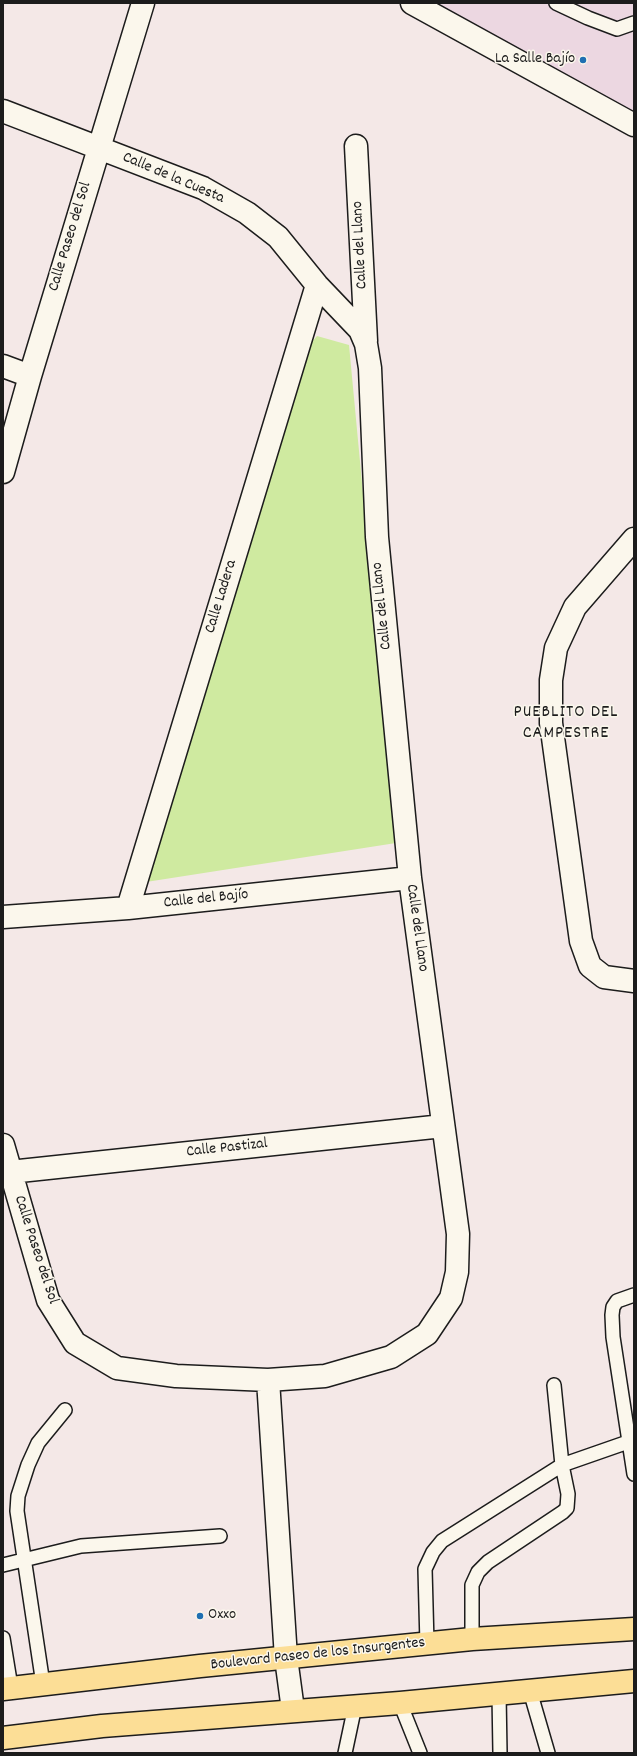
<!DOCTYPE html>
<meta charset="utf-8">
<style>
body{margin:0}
#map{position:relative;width:637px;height:1756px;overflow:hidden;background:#f4e8e7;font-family:Dekko,sans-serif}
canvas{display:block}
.frame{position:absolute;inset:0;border:4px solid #1c1c1c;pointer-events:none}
</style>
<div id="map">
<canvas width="637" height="1756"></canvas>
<div class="frame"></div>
</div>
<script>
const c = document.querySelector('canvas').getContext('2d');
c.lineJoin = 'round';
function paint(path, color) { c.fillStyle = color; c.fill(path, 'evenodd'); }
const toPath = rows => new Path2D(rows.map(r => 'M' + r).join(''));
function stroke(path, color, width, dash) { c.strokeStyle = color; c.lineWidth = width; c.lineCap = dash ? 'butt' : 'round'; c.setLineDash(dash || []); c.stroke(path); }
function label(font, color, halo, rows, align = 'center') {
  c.font = font + ' Dekko,sans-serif'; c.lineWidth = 3; c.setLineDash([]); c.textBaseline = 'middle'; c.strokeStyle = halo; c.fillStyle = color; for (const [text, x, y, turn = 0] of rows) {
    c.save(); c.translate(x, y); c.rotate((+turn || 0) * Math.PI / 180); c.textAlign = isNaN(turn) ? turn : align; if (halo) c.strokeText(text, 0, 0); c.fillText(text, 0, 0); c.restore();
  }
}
const built = toPath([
 [428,3,634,3,634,117]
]);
const green = toPath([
 [317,336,349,345,396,843,146,882,309,345]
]);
const service = toPath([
 [556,3,588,18,617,29,634,23],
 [634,1295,617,1301,613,1307,612,1315,613,1337,634,1474],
 [3,1565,81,1546,220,1536],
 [3,1638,11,1687],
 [472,1639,472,1585,478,1572,488,1562,563,1512,567,1508,568,1494,562,1465,554,1385],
 [427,1644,425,1569,433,1552,442,1541,562,1465,628,1442],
 [43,1684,17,1511,18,1496,28,1465,38,1443,65,1410],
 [530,1691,548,1753],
 [499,1694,500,1753],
 [400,1703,420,1753],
 [345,1753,355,1706]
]);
const minor = toPath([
 [3,111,203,188,247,213,278,237,317,285,360,330,366,344,370,368,377,537,410,878,458,1234,457,1272,451,1298,427,1334,391,1357,325,1376,268,1380,176,1376,117,1368,75,1343,48,1300,3,1145],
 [356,146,366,341],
 [3,366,30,376],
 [3,472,30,376,143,3],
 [634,539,575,607,556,648,551,680,551,723,581,941,590,966,604,977,634,981],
 [128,908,317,285],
 [3,917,128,908,410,878],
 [10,1172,443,1126],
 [268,1380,286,1658,293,1710]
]);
const tertiary = toPath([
 [412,3,634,125]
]);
const primary = toPath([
 [3,1689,200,1666,472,1639,634,1629],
 [3,1738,102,1726,400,1703,634,1681]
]);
const markers = [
 [583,60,4,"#1f6fb2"],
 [200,1616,4,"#1f6fb2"]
];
const poiNames = [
 ["La Salle Bajío",575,60],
 ["Oxxo",208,1616,"left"]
];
const streetNames = [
 ["Calle de la Cuesta",173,179,23],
 ["Calle Paseo del Sol",71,237,-73],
 ["Calle del Llano",361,245,-93],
 ["Calle Ladera",222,597,-73],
 ["Calle del Llano",383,606,-96],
 ["Calle del Bajío",206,900,-6],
 ["Calle del Llano",416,928,82],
 ["Calle Pastizal",227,1149,-6],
 ["Calle Paseo del Sol",35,1250,72],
 ["Boulevard Paseo de los Insurgentes",318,1655,-6]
];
const quarterNames = [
 ["PUEBLITO DEL",566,714],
 ["CAMPESTRE",566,735]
];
paint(built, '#ecd7e1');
paint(green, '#cfeaa0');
stroke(service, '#1c1c1c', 16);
stroke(minor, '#1c1c1c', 25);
stroke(tertiary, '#1c1c1c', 25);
stroke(primary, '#1c1c1c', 25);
stroke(service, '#fbf7ec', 13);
stroke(minor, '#fbf7ec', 22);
stroke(tertiary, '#fbf7ec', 22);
stroke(primary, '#fcde96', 22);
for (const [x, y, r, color] of markers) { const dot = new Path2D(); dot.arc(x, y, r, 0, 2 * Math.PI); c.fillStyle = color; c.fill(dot); stroke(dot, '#fbf7ec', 1.5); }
label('16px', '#1c1c1c', '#fbf7ec', poiNames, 'right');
label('16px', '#1c1c1c', '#fbf7ec', streetNames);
c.letterSpacing = '1px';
label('18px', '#1c1c1c', '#fbf7ec', quarterNames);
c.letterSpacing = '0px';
</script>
